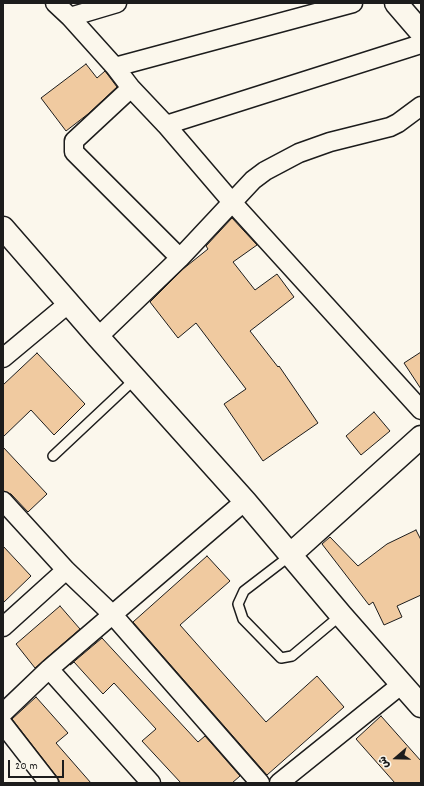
<!DOCTYPE html>
<meta charset="utf-8">
<style>
body{margin:0}
#map{position:relative;width:424px;height:786px;overflow:hidden;background:#fbf7ec;font-family:Dekko,"Playpen Sans Arabic",sans-serif}
canvas{display:block}
.frame{position:absolute;inset:0;border:4px solid #1c1c1c;pointer-events:none}
.north{position:absolute;left:376px;top:738px;width:40px;height:40px;-webkit-text-stroke:3px #fbf7ec;paint-order:stroke;rotate:250deg;font-size:11px;font-weight:700;line-height:16px;text-align:center;color:#1c1c1c}
.north::after{content:'';display:block;margin:auto;width:14px;height:18px;background:#1c1c1c;clip-path:polygon(50% 0,100% 100%,50% 72%,0 100%)}
.scale{position:absolute;left:8px;top:760px;width:56px;height:18px;box-sizing:border-box;border:2px solid #1c1c1c;border-top:0;padding-left:5px;font-size:12px;line-height:14px;white-space:nowrap;color:#1c1c1c;-webkit-text-stroke:3px #fbf7ec;paint-order:stroke}
</style>
<div id="map">
<canvas width="424" height="786"></canvas>
<div class="frame"></div>
<div class="north">ش</div>
<div class="scale">20 m</div>
</div>
<script>
const c = document.querySelector('canvas').getContext('2d');
c.lineJoin = 'round';
function paint(path, color) { c.fillStyle = color; c.fill(path, 'evenodd'); }
const toPath = rows => new Path2D(rows.map(r => 'M' + r).join(''));
function stroke(path, color, width, dash) { c.strokeStyle = color; c.lineWidth = width; c.lineCap = dash ? 'butt' : 'round'; c.setLineDash(dash || []); c.stroke(path); }
const building = toPath([
 [86,64,97,78,105,71,117,87,88,114,66,131,41,98,86,64],
 [232,218,257,245,233,262,255,290,277,274,294,297,250,331,278,367,279,366,318,423,263,461,224,404,246,389,196,323,178,338,150,302,183,269,208,249,206,246,232,218],
 [421,352,421,389,404,363,421,352],
 [37,353,85,404,54,435,31,410,3,437,3,385,37,353],
 [374,412,390,431,361,455,346,436,374,412],
 [3,447,47,494,28,512,11,494,3,491,3,447],
 [416,530,421,540,421,595,397,606,402,617,384,625,373,602,369,605,322,544,330,537,358,566,387,544,416,530],
 [3,546,31,576,3,603,3,546],
 [207,556,230,581,180,625,266,722,317,676,344,707,267,775,133,622,207,556],
 [60,606,80,629,35,668,16,644,60,606],
 [102,638,198,742,205,736,240,776,232,783,181,783,142,741,156,729,114,683,103,694,74,662,70,665,102,638],
 [36,697,68,733,56,743,91,783,60,783,57,777,12,719,36,697],
 [381,716,421,761,421,783,395,783,356,739,381,716]
]);
const lane = toPath([
 [53,456,135,379],
 [291,555,244,591,238,604,243,619,281,658,292,656,341,615]
]);
const street = toPath([
 [55,3,70,17,115,67,131,88,166,125,231,201,421,410],
 [70,17,117,3],
 [115,67,353,3],
 [131,88,74,141,74,152,180,258],
 [166,125,421,44],
 [98,337,180,258,253,180,265,171,299,153,330,142,390,127,398,123,421,106],
 [3,358,69,303],
 [3,501,66,570,113,615,260,783],
 [3,627,66,570],
 [49,669,151,783],
 [3,713,49,669,245,501],
 [3,724,49,783],
 [279,783,402,684]
]);
const secondary = toPath([
 [396,3,421,32],
 [3,228,98,337,245,501,341,615,421,706],
 [291,554,421,437]
]);
paint(building, '#f0caa0');
stroke(building, '#1c1c1c', 1);
stroke(lane, '#1c1c1c', 12);
stroke(street, '#1c1c1c', 21);
stroke(secondary, '#1c1c1c', 25);
stroke(lane, '#fbf7ec', 9);
stroke(street, '#fbf7ec', 18);
stroke(secondary, '#fbf7ec', 22);
</script>
